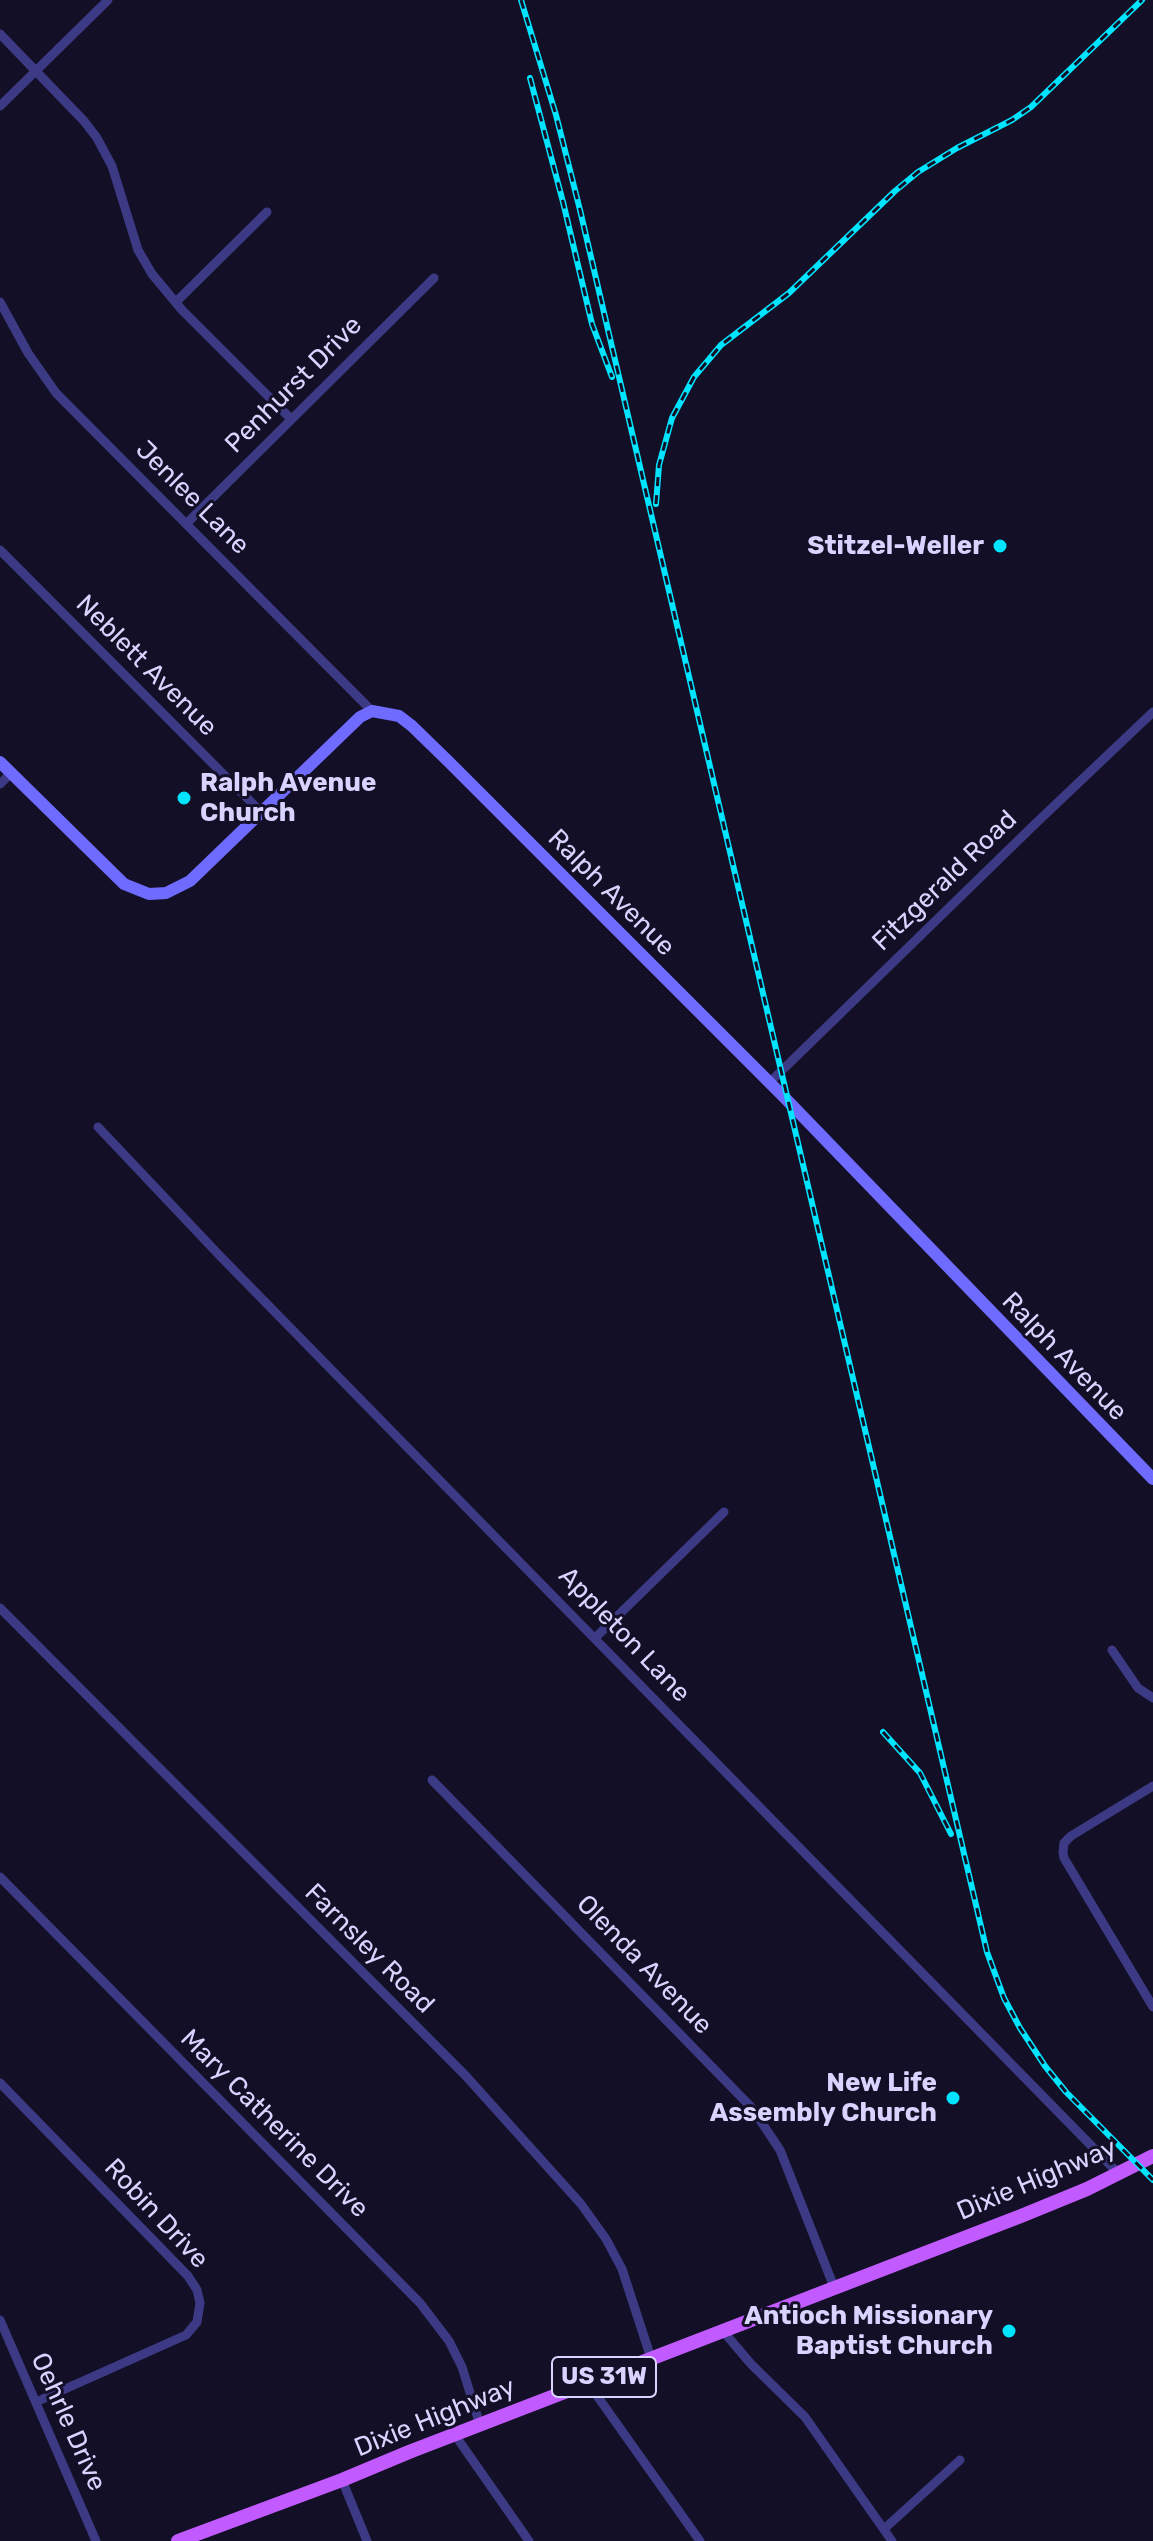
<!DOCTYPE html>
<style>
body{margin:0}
canvas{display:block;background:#130f26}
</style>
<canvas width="1153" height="2541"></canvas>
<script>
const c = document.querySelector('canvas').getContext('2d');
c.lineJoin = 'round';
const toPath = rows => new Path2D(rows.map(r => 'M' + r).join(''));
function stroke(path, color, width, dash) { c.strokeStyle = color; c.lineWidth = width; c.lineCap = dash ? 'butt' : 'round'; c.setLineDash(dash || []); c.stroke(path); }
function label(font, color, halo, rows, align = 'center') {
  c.font = font + ' Rubik,sans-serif'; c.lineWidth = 6; c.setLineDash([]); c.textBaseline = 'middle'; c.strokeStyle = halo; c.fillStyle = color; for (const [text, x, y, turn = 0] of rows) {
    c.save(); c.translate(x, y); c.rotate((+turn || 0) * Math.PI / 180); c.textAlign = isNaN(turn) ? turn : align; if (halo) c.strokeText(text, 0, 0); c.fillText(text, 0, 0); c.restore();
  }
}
const street = toPath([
 [0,34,84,121,97,138,112,166,138,250,152,274,182,310,291,419],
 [0,106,108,0],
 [0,302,28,353,56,393,372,711],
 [176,302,267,212],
 [186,524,434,278],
 [0,550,262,813],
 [0,784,11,773],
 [769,1083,1034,825,1153,712],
 [98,1127,221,1257,1119,2174],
 [0,1608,465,2075,581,2204,606,2239,622,2269,651,2358],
 [596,1637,724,1512],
 [1112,1650,1138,1688,1153,1698],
 [432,1780,752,2108,780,2150,834,2287],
 [1153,1786,1071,1836,1064,1843,1063,1852,1064,1858,1153,2007],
 [0,1877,420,2303,449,2341,462,2367,480,2425],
 [0,2083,188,2276,197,2290,200,2303,197,2322,186,2335,36,2402],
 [0,2320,96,2541],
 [723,2331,751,2364,805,2417,892,2541],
 [588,2383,700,2541],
 [455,2435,529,2541],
 [342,2480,367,2541],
 [884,2529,960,2460]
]);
const secondary = toPath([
 [0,762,124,884,149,894,166,893,190,881,360,717,372,711,399,716,412,726,449,762,784,1097,1153,1479]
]);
const primary = toPath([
 [178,2541,342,2480,409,2452,1021,2216,1087,2189,1153,2156]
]);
const rail = toPath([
 [521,0,556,115,580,210,987,1952,1004,1998,1020,2028,1045,2066,1066,2092,1153,2180],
 [530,78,563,202,592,324,612,377],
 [656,504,659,465,672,418,694,377,721,345,789,293,895,191,918,172,957,148,1012,120,1031,107,1142,0],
 [883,1732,920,1773,951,1834]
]);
const markers = [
 [1000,546,8,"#00e5ff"],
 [184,798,8,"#00e5ff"],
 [953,2098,8,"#00e5ff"],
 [1009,2331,8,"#00e5ff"]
];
const shields = [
 [604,2377,104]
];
const shieldNames = [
 ["US 31W",604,2377]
];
const streetNames = [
 ["Penhurst Drive",294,385,-45],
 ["Jenlee Lane",192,498,45],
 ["Neblett Avenue",146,666,45],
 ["Fitzgerald Road",945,881,-44],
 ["Ralph Avenue",611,893,45],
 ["Ralph Avenue",1064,1357,46],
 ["Appleton Lane",624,1635,46],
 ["Farnsley Road",369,1949,45],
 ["Olenda Avenue",644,1965,46],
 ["Mary Catherine Drive",274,2124,45],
 ["Dixie Highway",1037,2180,-23],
 ["Robin Drive",156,2214,47],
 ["Dixie Highway",435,2418,-22],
 ["Oehrle Drive",68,2422,66]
];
const poiNames = [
 ["Stitzel-Weller",984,546],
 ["Ralph Avenue",200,783,"left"],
 ["Church",200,813,"left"],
 ["New Life",937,2083],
 ["Assembly Church",937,2113],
 ["Antioch Missionary",993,2316],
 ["Baptist Church",993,2346]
];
stroke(street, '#3d3a85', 9);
stroke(secondary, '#6f6bff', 12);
stroke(primary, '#c25bff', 14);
stroke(rail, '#00e5ff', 6);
stroke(rail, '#130f26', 3, [9]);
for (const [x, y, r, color] of markers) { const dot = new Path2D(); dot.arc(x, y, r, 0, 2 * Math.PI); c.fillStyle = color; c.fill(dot); stroke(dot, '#130f26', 3); }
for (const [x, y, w] of shields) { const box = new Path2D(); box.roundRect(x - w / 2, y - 20, w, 40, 6); c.fillStyle = '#130f26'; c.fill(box); stroke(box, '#d9d4ff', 2); }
label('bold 24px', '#d9d4ff', null, shieldNames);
label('26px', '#d9d4ff', '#130f26', streetNames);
label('bold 26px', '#d9d4ff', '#130f26', poiNames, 'right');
</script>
